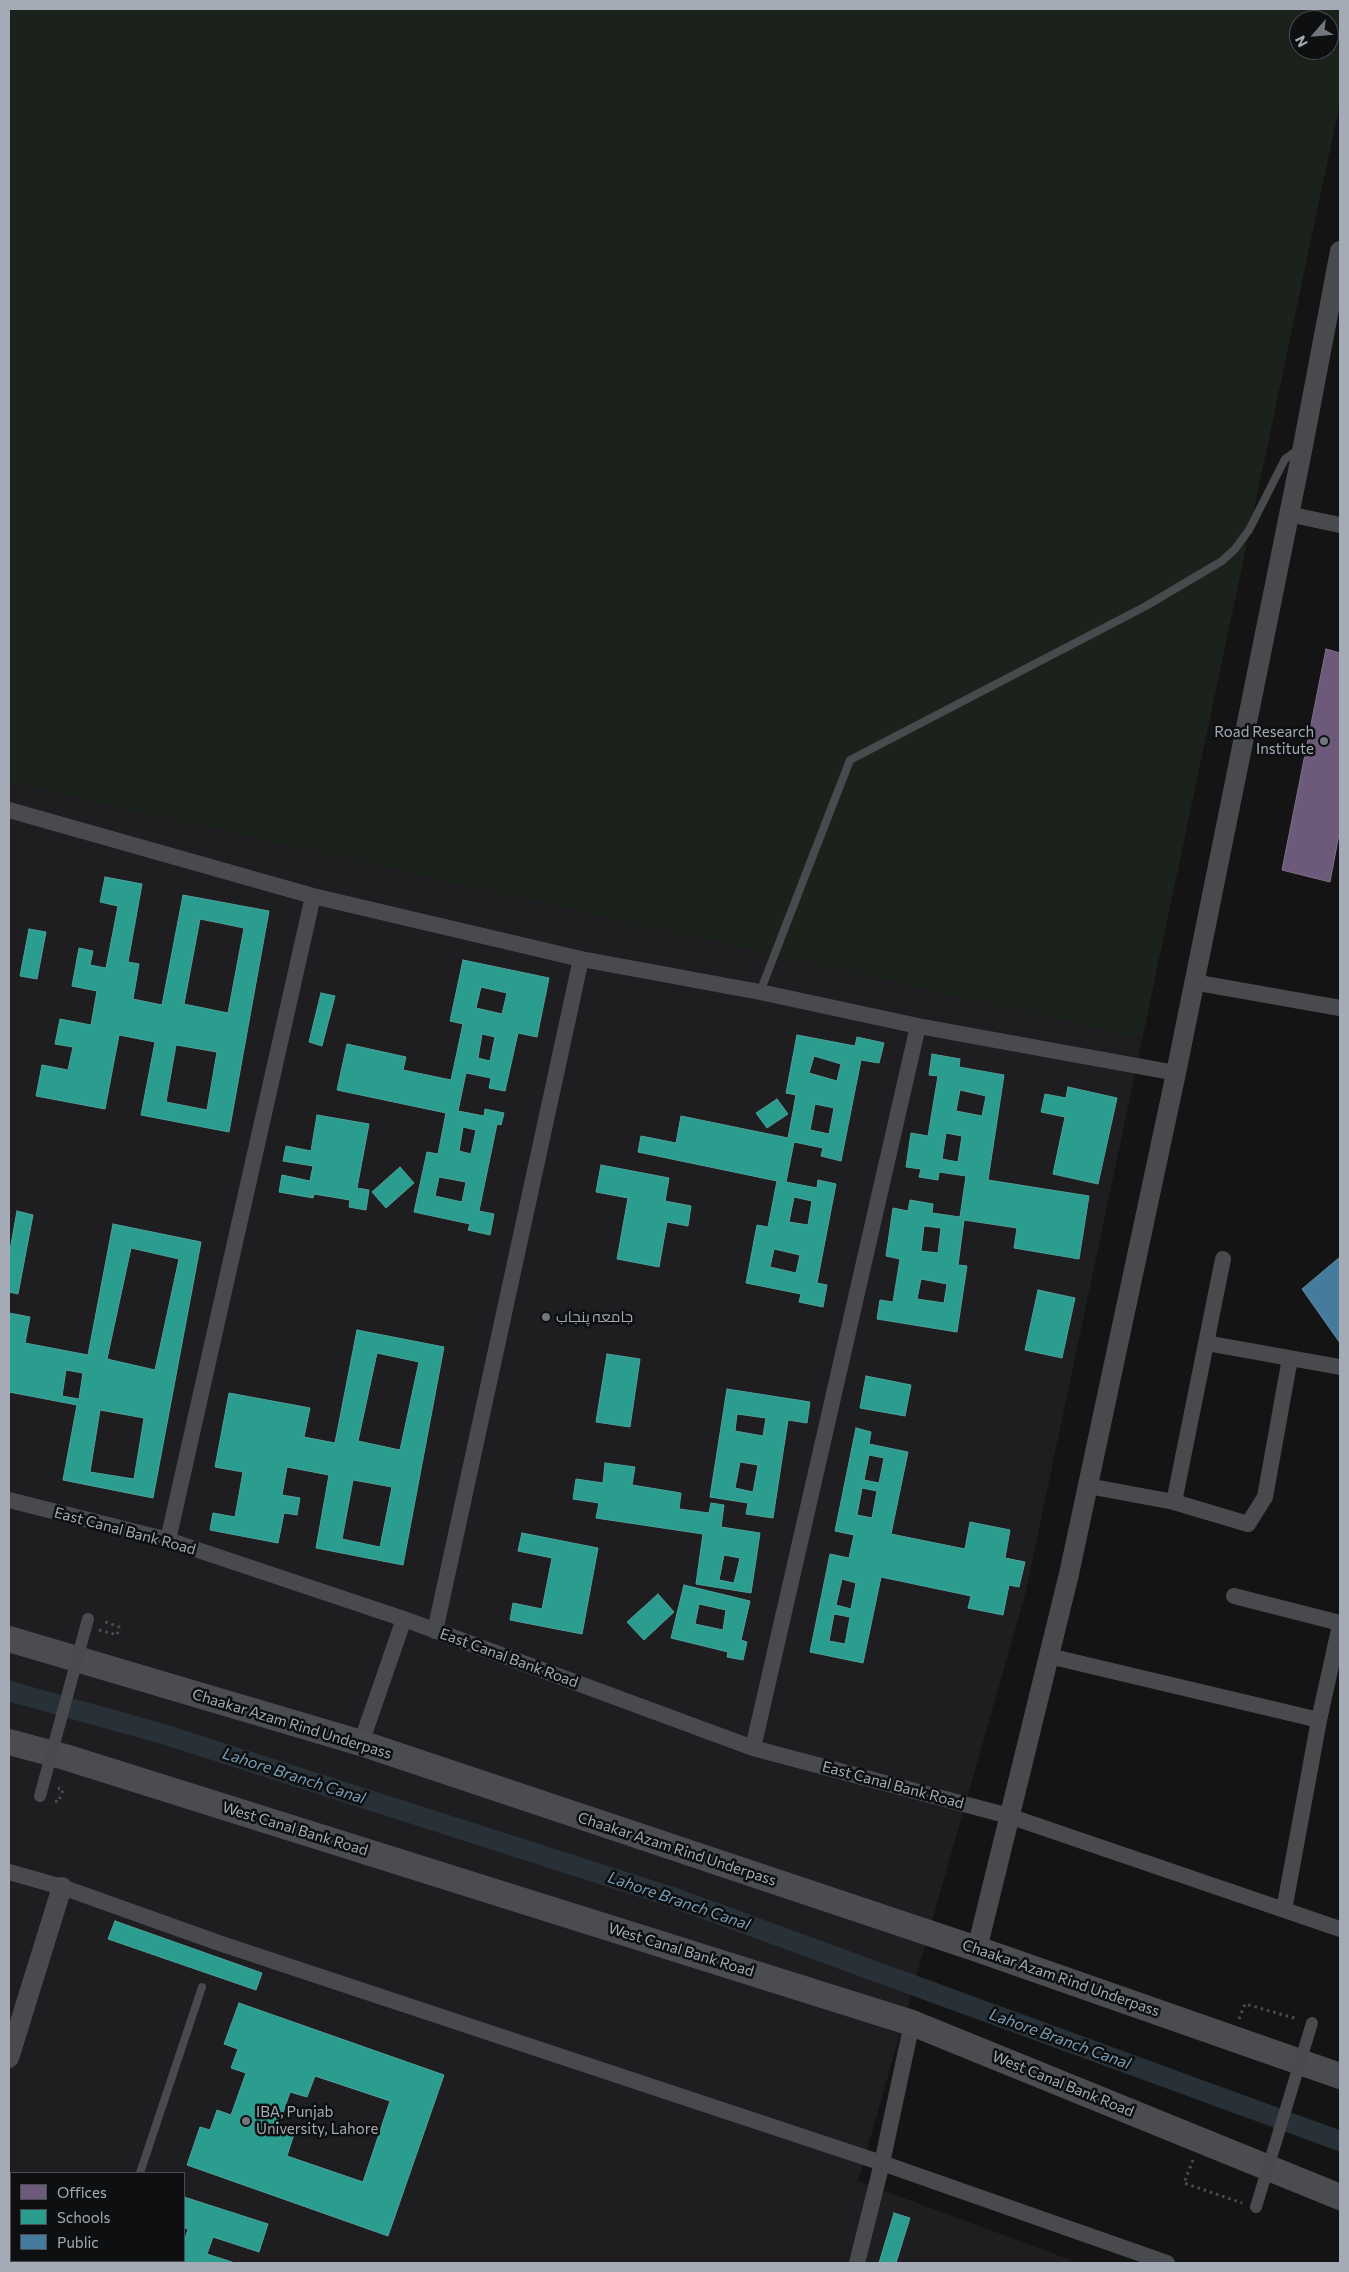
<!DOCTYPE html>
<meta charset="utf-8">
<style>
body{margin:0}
#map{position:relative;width:1349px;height:2272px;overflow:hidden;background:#141414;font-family:Commissioner,sans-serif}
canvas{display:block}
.frame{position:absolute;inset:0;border:10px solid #a4abb7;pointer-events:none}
.legend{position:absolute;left:10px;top:2172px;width:175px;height:90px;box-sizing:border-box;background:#0e0f10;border:1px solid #4a4d53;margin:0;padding:6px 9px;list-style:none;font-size:15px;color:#a4abb7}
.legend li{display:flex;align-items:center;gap:10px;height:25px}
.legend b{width:25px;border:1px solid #4a4d53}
.north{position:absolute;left:1289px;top:10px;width:50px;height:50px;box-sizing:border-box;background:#0e0f10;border:1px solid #4a4d53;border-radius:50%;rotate:243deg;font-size:14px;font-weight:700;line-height:20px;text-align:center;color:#a4abb7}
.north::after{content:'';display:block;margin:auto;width:18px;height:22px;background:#72767e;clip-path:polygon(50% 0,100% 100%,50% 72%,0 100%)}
</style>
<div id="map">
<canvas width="1349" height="2272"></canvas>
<div class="frame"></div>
<ul class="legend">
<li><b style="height:14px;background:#6d597a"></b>Offices</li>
<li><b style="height:14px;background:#2a9d8f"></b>Schools</li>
<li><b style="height:14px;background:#457b9d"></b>Public</li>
</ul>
<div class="north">N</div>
</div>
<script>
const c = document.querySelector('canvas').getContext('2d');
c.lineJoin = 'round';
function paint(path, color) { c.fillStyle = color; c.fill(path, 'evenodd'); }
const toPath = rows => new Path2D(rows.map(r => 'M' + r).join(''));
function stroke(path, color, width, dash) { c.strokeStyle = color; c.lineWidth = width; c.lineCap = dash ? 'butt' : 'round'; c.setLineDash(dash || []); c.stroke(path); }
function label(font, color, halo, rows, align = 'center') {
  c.font = font + ' Commissioner,Cairo,sans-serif'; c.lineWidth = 5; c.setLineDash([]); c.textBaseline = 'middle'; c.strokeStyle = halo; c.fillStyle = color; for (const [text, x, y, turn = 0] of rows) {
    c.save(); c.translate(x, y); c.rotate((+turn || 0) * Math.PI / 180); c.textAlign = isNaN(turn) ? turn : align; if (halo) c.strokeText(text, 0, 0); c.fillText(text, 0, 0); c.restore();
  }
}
const built = toPath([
 [9,9,1340,9,1340,102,1025,1595,858,2181,1079,2263,9,2263],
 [1299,20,1329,20,1329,50,1299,50],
 [11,2173,184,2173,184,2261,11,2261]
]);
const green = toPath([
 [9,9,1340,10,1340,102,1142,1038,9,782],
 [1299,20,1329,20,1329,50,1299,50]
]);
const offices = toPath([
 [1326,649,1340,653,1340,829,1330,882,1282,870,1326,649]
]);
const schools = toPath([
 [105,877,142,884,128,962,139,964,133,999,162,1005,183,895,269,911,229,1132,141,1115,155,1042,119,1035,105,1109,36,1096,42,1065,68,1070,73,1047,55,1044,60,1019,91,1025,97,991,72,986,79,948,93,951,90,965,106,968,118,906,100,902,105,877],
 [200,919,244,928,228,1013,184,1004,200,919],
 [176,1045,217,1052,207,1110,166,1102,176,1045],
 [29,929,46,932,37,979,20,976,29,929],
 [463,960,549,978,537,1037,518,1033,505,1091,489,1088,491,1078,466,1073,458,1111,484,1116,485,1109,504,1113,501,1125,497,1124,479,1211,494,1214,490,1235,468,1230,470,1224,414,1212,427,1152,438,1154,446,1113,337,1090,347,1044,406,1057,403,1070,451,1080,463,1024,450,1021,463,960],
 [481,987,507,993,502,1014,476,1008,481,987],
 [482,1034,495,1037,490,1061,478,1058,482,1034],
 [463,1127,476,1130,471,1154,459,1151,463,1127],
 [439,1177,466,1182,462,1202,435,1196,439,1177],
 [321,993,335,996,322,1046,309,1042,321,993],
 [797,1035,855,1046,857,1037,884,1043,879,1063,861,1060,841,1161,821,1156,823,1148,794,1142,786,1182,817,1188,818,1180,836,1184,817,1283,827,1285,823,1307,799,1302,801,1294,746,1283,757,1225,768,1227,777,1181,638,1152,641,1136,676,1143,681,1116,788,1138,796,1095,786,1093,797,1035],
 [814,1056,841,1064,837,1081,809,1073,814,1056],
 [815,1104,834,1108,829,1134,810,1130,815,1104],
 [794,1197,812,1201,808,1225,789,1222,794,1197],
 [774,1249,800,1255,796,1273,770,1267,774,1249],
 [932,1054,960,1059,959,1067,1004,1075,988,1180,1089,1196,1079,1259,1014,1248,1017,1228,964,1220,958,1265,967,1266,957,1332,877,1319,880,1300,893,1302,900,1259,886,1256,893,1208,908,1211,910,1200,933,1204,932,1213,960,1217,966,1176,939,1172,938,1180,919,1177,921,1169,906,1167,911,1133,928,1136,938,1076,929,1075,932,1054],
 [960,1090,986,1096,982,1116,956,1111,960,1090],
 [946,1133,962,1136,958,1162,942,1159,946,1133],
 [924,1226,941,1228,938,1253,921,1251,924,1226],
 [921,1279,947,1284,944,1303,917,1299,921,1279],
 [1068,1087,1117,1098,1098,1184,1053,1174,1065,1117,1041,1112,1045,1094,1066,1098,1068,1087],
 [777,1099,788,1114,767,1128,756,1113,777,1099],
 [317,1115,369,1124,357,1188,369,1190,366,1210,349,1207,350,1200,314,1194,313,1198,279,1192,282,1175,310,1181,313,1166,283,1161,286,1146,311,1151,317,1115],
 [601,1165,669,1178,665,1201,691,1206,688,1226,667,1222,659,1267,617,1259,628,1198,596,1192,601,1165],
 [400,1167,414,1183,386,1208,372,1192,400,1167],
 [17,1211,33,1215,18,1294,9,1292,9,1256,17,1211],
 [113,1224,201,1242,153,1498,63,1480,77,1405,9,1392,9,1313,30,1317,25,1343,88,1355,113,1224],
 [131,1248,179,1259,155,1370,107,1359,131,1248],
 [66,1370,83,1373,79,1399,62,1396,66,1370],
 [100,1410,144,1418,134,1479,90,1472,100,1410],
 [1038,1290,1075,1298,1062,1358,1025,1350,1038,1290],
 [357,1330,444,1347,403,1565,316,1548,329,1475,287,1467,282,1495,300,1498,297,1515,284,1513,278,1543,210,1530,213,1513,235,1517,243,1472,215,1467,229,1393,310,1408,304,1437,335,1443,357,1330],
 [377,1353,419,1362,400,1450,358,1441,377,1353],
 [353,1480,392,1487,380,1547,342,1539,353,1480],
 [607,1354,640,1359,630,1427,596,1422,607,1354],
 [866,1376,911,1385,905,1416,860,1408,866,1376],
 [727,1389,810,1402,807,1423,788,1420,773,1518,746,1514,748,1503,710,1497,727,1389],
 [737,1414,766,1418,763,1436,735,1431,737,1414],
 [740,1462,758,1465,753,1492,735,1488,740,1462],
 [856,1428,871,1432,869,1444,908,1452,891,1534,965,1549,970,1522,1010,1530,1005,1558,1025,1562,1019,1587,1009,1585,1003,1615,968,1608,971,1596,881,1577,863,1663,810,1652,830,1554,849,1558,854,1535,835,1531,856,1428],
 [869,1455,884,1458,879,1483,864,1480,869,1455],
 [862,1488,877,1491,872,1518,857,1515,862,1488],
 [842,1579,856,1583,851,1609,836,1605,842,1579],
 [834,1614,850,1617,845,1644,829,1641,834,1614],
 [605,1463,635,1467,632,1485,681,1493,679,1509,709,1513,711,1503,724,1505,721,1527,760,1533,751,1593,696,1584,703,1534,596,1518,599,1503,573,1499,576,1479,603,1483,605,1463],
 [724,1555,740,1558,734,1583,719,1580,724,1555],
 [522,1533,598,1548,582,1634,510,1620,513,1603,542,1609,552,1558,518,1551,522,1533],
 [684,1585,750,1601,741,1640,747,1642,743,1660,727,1657,728,1652,671,1638,684,1585],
 [699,1604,726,1610,723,1630,695,1624,699,1604],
 [658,1594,674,1612,644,1640,627,1622,658,1594],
 [115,1921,262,1973,256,1990,108,1939,115,1921],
 [239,2003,444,2075,388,2236,187,2165,200,2127,210,2130,217,2110,231,2115,246,2073,231,2068,238,2049,224,2044,239,2003],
 [315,2076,390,2101,363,2182,287,2156,294,2134,278,2128,290,2092,307,2097,315,2076],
 [184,2197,268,2224,259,2252,213,2237,207,2254,235,2263,177,2263,178,2261,184,2261,184,2242,188,2229,184,2228,184,2197],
 [894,2213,910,2218,896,2263,879,2263,894,2213]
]);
const public = toPath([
 [1340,1257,1340,1343,1302,1289,1340,1257]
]);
const canal = toPath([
 [9,1691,163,1734,669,1896,1340,2141]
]);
const path = toPath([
 [99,1630,117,1635,119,1627,103,1621],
 [55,1801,58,1802,63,1790,58,1788],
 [1239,2019,1245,2004,1298,2019],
 [1193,2160,1184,2183,1242,2203]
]);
const service = toPath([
 [760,992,850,760,1146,606,1222,561,1235,549,1249,530,1285,459,1299,449],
 [140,2173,202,1987],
 [9,2258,11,2259],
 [18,2261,25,2263],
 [111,2263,112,2261]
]);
const minor = toPath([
 [1288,514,1340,525],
 [9,810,313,896,581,959,760,992,918,1026,1176,1073],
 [1193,982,1340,1008],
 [1206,1343,1340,1367],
 [1088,1486,1174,1502,1223,1259],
 [9,1500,168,1540,404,1619,753,1748,1009,1816,1340,1929],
 [1174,1502,1248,1524,1265,1497,1290,1358],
 [168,1540,313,896],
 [1234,1596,1340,1623],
 [435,1631,581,959],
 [1049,1656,1319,1720],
 [361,1743,404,1619],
 [753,1748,918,1026],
 [9,1872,62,1887,219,1943,882,2163,1167,2263],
 [1284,1910,1319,1720,1340,1625],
 [857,2263,882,2163,912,2023]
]);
const tertiary = toPath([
 [977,1949,1069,1574,1176,1073,1303,446,1340,251],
 [9,2058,62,1887]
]);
const trunk = toPath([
 [9,1639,361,1743,977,1949,1340,2076],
 [9,1742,65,1757,912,2023,1340,2197]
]);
const pedestrianBridge = toPath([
 [40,1796,88,1619],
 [1256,2207,1312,2023]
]);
const markers = [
 [1324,741,5,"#72767e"],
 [546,1317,5,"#72767e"],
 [246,2121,5,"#72767e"]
];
const poiNames = [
 ["Road Research",1314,732,"right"],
 ["Institute",1314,749,"right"],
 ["جامعہ پنجاب",556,1317],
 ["IBA, Punjab",256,2112],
 ["University, Lahore",256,2129]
];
const streetNames = [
 ["East Canal Bank Road",125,1531,15],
 ["East Canal Bank Road",509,1658,20],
 ["Chaakar Azam Rind Underpass",292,1724,17],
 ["East Canal Bank Road",893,1785,15],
 ["West Canal Bank Road",295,1829,17],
 ["Chaakar Azam Rind Underpass",677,1849,18],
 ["West Canal Bank Road",681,1950,17],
 ["Chaakar Azam Rind Underpass",1061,1978,19],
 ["West Canal Bank Road",1063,2084,22]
];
const waterNames = [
 ["Lahore Branch Canal",294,1776,18],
 ["Lahore Branch Canal",679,1901,19],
 ["Lahore Branch Canal",1060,2039,20]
];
paint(built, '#1e1e20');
paint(green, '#1a221b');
paint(offices, '#6d597a');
stroke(offices, '#7e728c', 1);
paint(schools, '#2a9d8f');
stroke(schools, '#4fa19b', 1);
paint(public, '#457b9d');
stroke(public, '#6289a5', 1);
stroke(canal, '#273137', 20);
stroke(path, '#4a4c4f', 3, [2.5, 4]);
stroke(service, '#484a4d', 8);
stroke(minor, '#484a4d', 16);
stroke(tertiary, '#484a4d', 20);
stroke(trunk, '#4b4c50', 26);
stroke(pedestrianBridge, '#484a4d', 12);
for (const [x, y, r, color] of markers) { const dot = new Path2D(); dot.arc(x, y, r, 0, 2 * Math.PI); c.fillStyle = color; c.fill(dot); stroke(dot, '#0e0f10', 2); }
label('15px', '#a4abb7', '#0e0f10', poiNames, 'left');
label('15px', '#a4abb7', '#0e0f10', streetNames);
label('italic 16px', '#789db5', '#0e0f10', waterNames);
</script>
